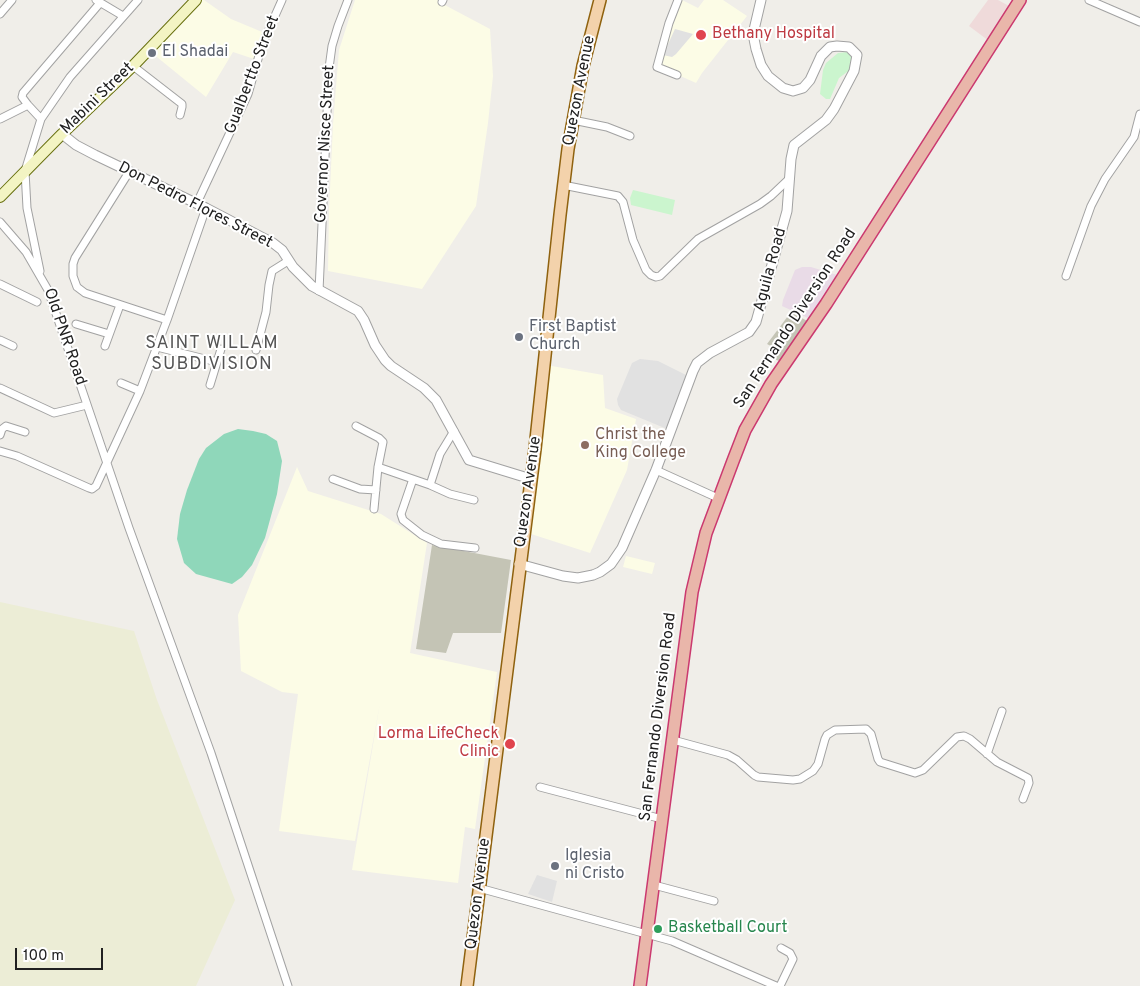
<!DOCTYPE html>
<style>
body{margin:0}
#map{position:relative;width:1140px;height:986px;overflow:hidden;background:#f0eee9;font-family:Overpass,sans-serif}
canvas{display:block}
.scale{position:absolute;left:15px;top:948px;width:88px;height:22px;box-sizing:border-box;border:2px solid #212121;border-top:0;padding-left:6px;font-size:15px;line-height:18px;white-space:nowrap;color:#212121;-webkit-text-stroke:4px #fff;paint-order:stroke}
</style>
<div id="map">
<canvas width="1140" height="986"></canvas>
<div class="scale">100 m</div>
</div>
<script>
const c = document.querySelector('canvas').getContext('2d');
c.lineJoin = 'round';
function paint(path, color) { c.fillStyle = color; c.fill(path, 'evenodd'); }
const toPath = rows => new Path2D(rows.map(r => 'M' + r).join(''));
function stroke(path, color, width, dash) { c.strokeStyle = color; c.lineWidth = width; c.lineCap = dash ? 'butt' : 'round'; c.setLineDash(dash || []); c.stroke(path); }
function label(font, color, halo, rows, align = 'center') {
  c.font = font + ' Overpass,sans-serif'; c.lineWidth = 4; c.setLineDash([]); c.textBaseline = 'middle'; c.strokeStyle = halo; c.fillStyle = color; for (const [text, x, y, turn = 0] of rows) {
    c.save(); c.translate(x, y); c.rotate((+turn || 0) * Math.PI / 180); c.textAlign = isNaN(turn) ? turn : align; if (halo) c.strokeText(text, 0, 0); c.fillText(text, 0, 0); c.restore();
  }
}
const commercial = toPath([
 [988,0,998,0,1011,7,989,41,969,26]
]);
const industrial = toPath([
 [802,267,811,267,837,275,810,319,782,306,783,300,795,270]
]);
const education = toPath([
 [201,0,204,0,231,19,267,34,257,60,233,52,206,97,152,53],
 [355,0,441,0,441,3,490,29,493,76,488,123,476,206,422,289,328,271,329,211,333,124,339,50],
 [682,0,698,8,704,0,723,0,747,16,702,73,696,83,658,66],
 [546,365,603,375,605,408,636,419,627,470,590,553,528,533],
 [297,467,308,491,381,514,427,543,410,653,497,672,475,829,465,827,458,883,352,870,380,703,355,841,279,831,298,694,282,692,241,671,238,615],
 [626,556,655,563,652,574,623,567]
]);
const construction = toPath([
 [791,312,809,322,779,361,765,355,773,347,767,344],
 [432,545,511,560,501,633,453,633,446,653,416,649]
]);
const farmland = toPath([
 [0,602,134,631,157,700,235,900,196,986,0,986]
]);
const park = toPath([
 [847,52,852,53,854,56,851,69,839,78,830,99,826,99,820,94,823,70,826,63,838,53],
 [633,190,675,200,672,215,631,205,630,198]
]);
const pitch = toPath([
 [238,429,253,431,266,434,277,441,282,461,277,494,265,538,252,565,242,577,232,584,196,574,184,563,177,539,180,514,187,490,199,459,206,448,224,434]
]);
const parking = toPath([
 [675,29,693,34,676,54,672,57,663,55],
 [640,359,658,361,688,376,667,429,621,410,618,405,617,399,632,363],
 [537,875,557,881,552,902,528,894]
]);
const minor = toPath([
 [96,0,123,16],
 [1089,0,1140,22],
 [442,2,443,0],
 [0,14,12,0],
 [133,66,182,104,182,107,180,115],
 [677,75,657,67,669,23,678,0],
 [0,119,28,105],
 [41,119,28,105,22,97,23,93,100,3],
 [573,120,607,127,630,136],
 [129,172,75,258,73,264,73,276,77,287,85,293,167,320],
 [563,185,618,196,623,202,633,240,646,270,651,275,656,277,660,276,698,239,760,204,771,196,790,178],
 [197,203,248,94,262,45,282,0],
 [0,222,26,252,48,290,129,528,211,753,288,986],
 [40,271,27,208,25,171,41,119,70,77,138,0],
 [1066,276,1091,206,1105,179,1134,137,1140,114],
 [0,284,37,302],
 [319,291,329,68,332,46,338,26,348,0],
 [76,324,109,334],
 [0,340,13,346],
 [105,346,120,305],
 [157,347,217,362],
 [256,350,266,312,269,285,272,271,288,261],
 [121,383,140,391],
 [210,385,221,349],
 [0,388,54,413,87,405],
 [356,426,379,438,383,442,378,467,374,509],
 [0,435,2,429,6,426,25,432],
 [0,451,17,456,89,488,92,489,96,486,140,391,167,320,206,208],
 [378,467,430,485,450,494,474,500],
 [656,470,720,499],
 [333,479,360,489,376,490],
 [413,479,401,514,403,520,422,535,441,544,475,548],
 [430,485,440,454,454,431],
 [673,740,728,755,737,760,754,775,758,777,793,780,800,779,813,771,818,764,825,739,827,735,835,730,866,729,871,734,878,759,880,762,915,773,923,770,957,737,964,736,970,739,997,762,1028,778,1029,783,1023,799],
 [987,754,1002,711],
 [540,787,662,819],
 [654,885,714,901],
 [479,888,672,941,776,986],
 [780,986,793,959,790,953,781,948]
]);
const tertiary = toPath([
 [62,134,76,145,95,155,206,208,273,243,282,250,293,267,312,286,358,311,364,320,375,345,385,360,391,366,424,388,436,400,469,460,531,479],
 [519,564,563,576,578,578,593,575,600,572,611,564,622,548,656,470,693,371,697,363,710,353,749,332,756,322,787,211,791,159,794,145,826,120,834,109,854,71,857,55,849,47,837,46,830,47,821,56,810,80,803,88,793,91,783,88,768,76,761,65,756,49,753,34,761,0]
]);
const secondary = toPath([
 [0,197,62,134,133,66,196,0]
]);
const primary = toPath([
 [467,986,535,449,560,215,568,149,583,66,600,0]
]);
const trunk = toPath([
 [640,986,692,592,706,533,733,461,745,430,771,384,826,304,1020,0]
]);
const markers = [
 [701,35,6,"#e0444e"],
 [152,53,5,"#6b7280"],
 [519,337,5,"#6b7280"],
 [585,445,5,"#8d6e63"],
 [510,744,6,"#e0444e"],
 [555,866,5,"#6b7280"],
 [658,929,5,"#2e9e5b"]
];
const healthNames = [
 ["Bethany Hospital",712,35],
 ["Lorma LifeCheck",499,735,"right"],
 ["Clinic",499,753,"right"]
];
const worshipNames = [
 ["El Shadai",162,53],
 ["First Baptist",529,328],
 ["Church",529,346],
 ["Iglesia",565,857],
 ["ni Cristo",565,875]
];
const streetNames = [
 ["Gualbertto Street",253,75,-69],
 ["Quezon Avenue",580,91,-79],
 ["Mabini Street",98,99,-44],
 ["Governor Nisce Street",326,144,-87],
 ["Don Pedro Flores Street",195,206,27],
 ["Aguila Road",771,270,-75],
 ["San Fernando Diversion Road",796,319,-57],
 ["Old PNR Road",64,337,71],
 ["Quezon Avenue",529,492,-82],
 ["San Fernando Diversion Road",659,717,-83],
 ["Quezon Avenue",479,894,-83]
];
const educationNames = [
 ["Christ the",595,436],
 ["King College",595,454]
];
const leisureNames = [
 ["Basketball Court",668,929]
];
const neighbourhoodNames = [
 ["SAINT WILLAM",212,344],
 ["SUBDIVISION",212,365]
];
paint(commercial, '#efdada');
paint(industrial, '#e9dbe7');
paint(education, '#fcfce6');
paint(construction, '#c4c4b5');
paint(farmland, '#ecedd6');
paint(park, '#cbf5ce');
paint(pitch, '#8fd7ba');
paint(parking, '#e1e1e1');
stroke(minor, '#a2a2a2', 9);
stroke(tertiary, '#a2a2a2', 11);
stroke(secondary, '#687010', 12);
stroke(primary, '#8f620f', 14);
stroke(trunk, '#cb396f', 14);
stroke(minor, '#fff', 7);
stroke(tertiary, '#fff', 9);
stroke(secondary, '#f3f4c3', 10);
stroke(primary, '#f3d2ab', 11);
stroke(trunk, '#e9b6aa', 11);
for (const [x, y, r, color] of markers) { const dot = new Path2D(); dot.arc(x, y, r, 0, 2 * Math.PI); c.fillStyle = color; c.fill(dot); stroke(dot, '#fff', 2); }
label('16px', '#be3a42', '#fff', healthNames, 'left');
label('16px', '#5b616d', '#fff', worshipNames, 'left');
label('16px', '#212121', '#fff', streetNames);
label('16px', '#785e54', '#fff', educationNames, 'left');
label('16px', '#27864d', '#fff', leisureNames, 'left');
c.letterSpacing = '1px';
label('18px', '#545454', '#fff', neighbourhoodNames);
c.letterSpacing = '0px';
</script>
